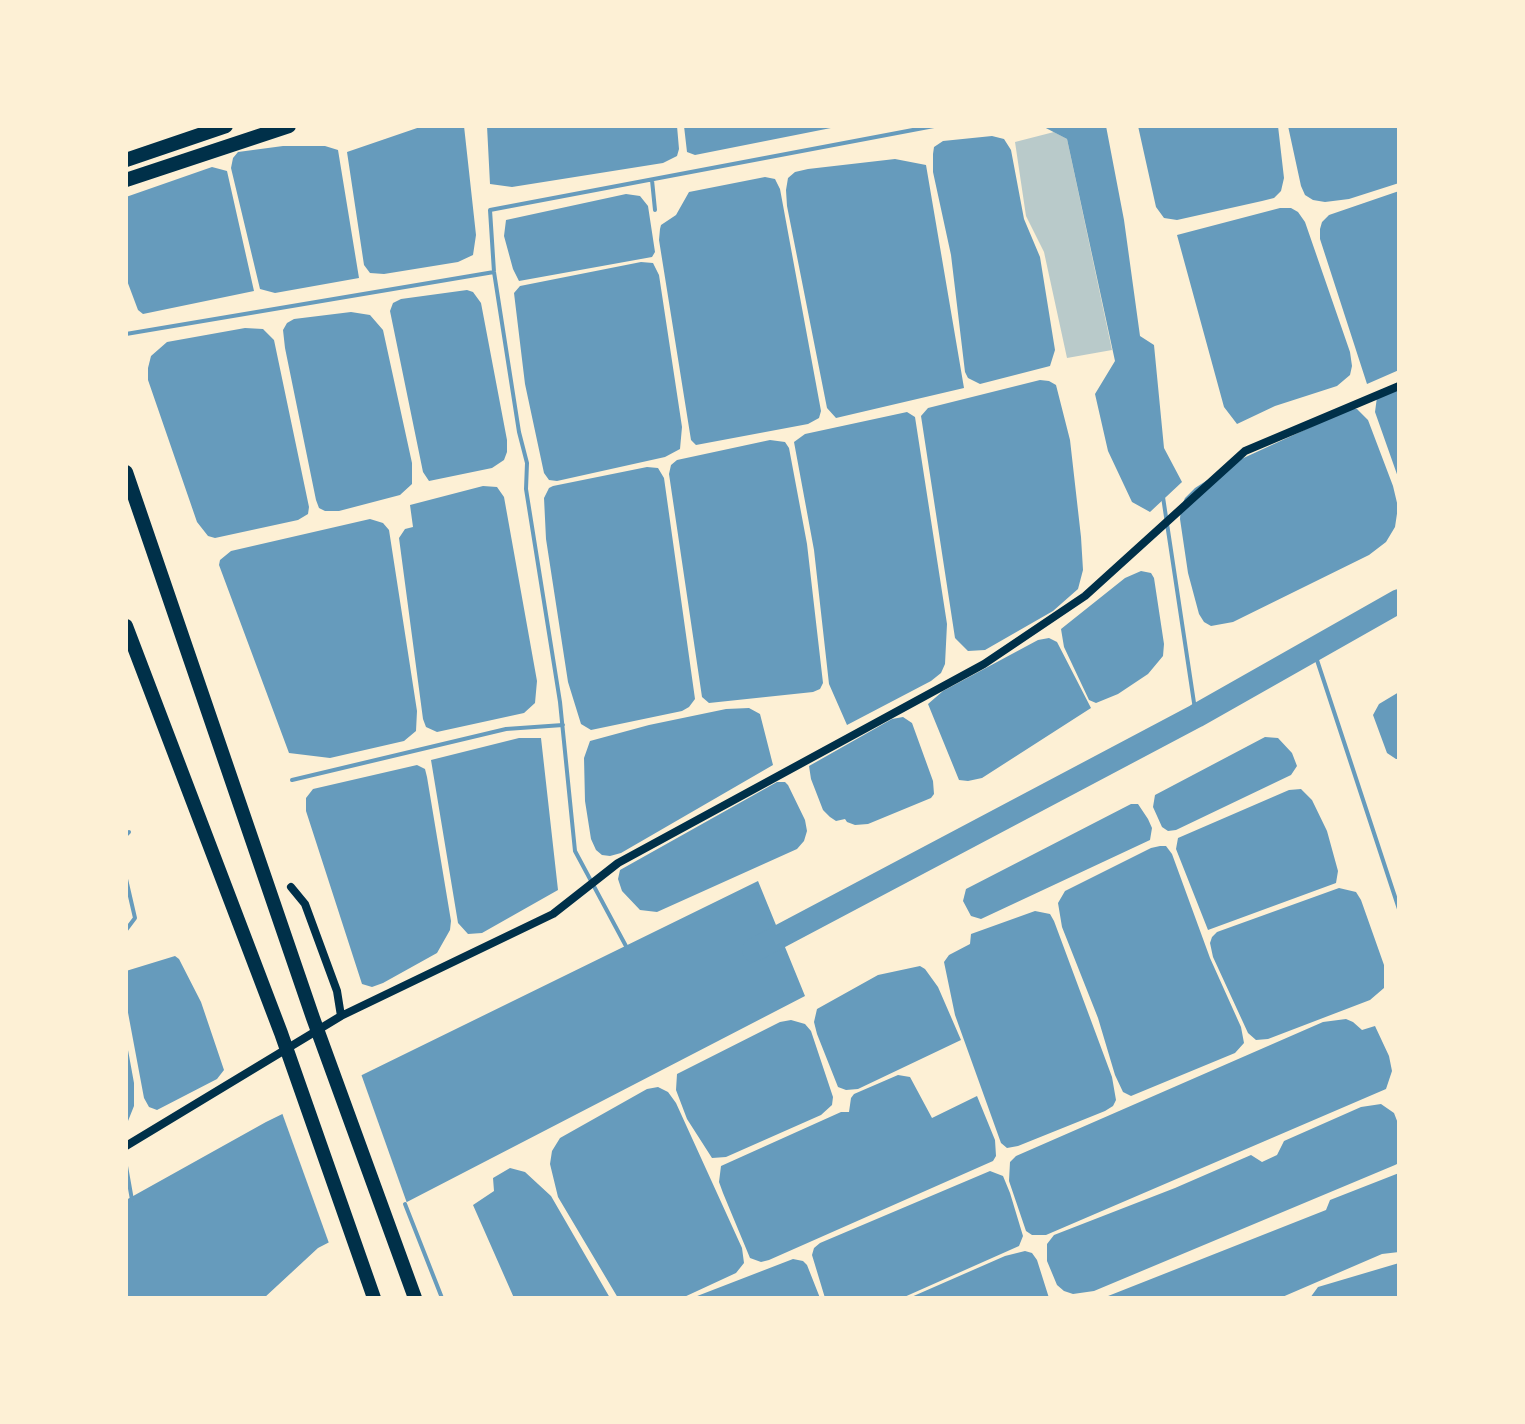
<!DOCTYPE html>
<style>
body{margin:0}
#map{position:relative;width:1525px;height:1424px;overflow:hidden;background:#fdf0d5;font-family:Ubuntu,sans-serif}
canvas{display:block}
.frame{position:absolute;inset:0;border:128px solid #fdf0d5;pointer-events:none}
</style>
<div id="map">
<canvas width="1525" height="1424"></canvas>
<div class="frame"></div>
</div>
<script>
const c = document.querySelector('canvas').getContext('2d');
c.lineJoin = 'round';
function paint(path, color) { c.fillStyle = color; c.fill(path, 'evenodd'); }
const toPath = rows => new Path2D(rows.map(r => 'M' + r).join(''));
function stroke(path, color, width, dash) { c.strokeStyle = color; c.lineWidth = width; c.lineCap = dash ? 'butt' : 'round'; c.setLineDash(dash || []); c.stroke(path); }
const green = toPath([
 [1054,132,1067,139,1112,350,1067,358,1044,252,1026,216,1015,142]
]);
const water = toPath([
 [423,126,464,126,476,235,473,255,458,262,384,274,370,273,364,265,347,152],
 [487,126,677,126,679,149,677,156,663,163,512,187,490,184],
 [684,126,841,126,695,155,687,152],
 [1042,126,1106,126,1124,220,1140,336,1154,345,1164,448,1182,482,1150,512,1132,502,1108,451,1095,394,1115,361,1067,139],
 [1138,126,1278,126,1284,178,1281,191,1274,198,1262,201,1177,220,1164,218,1156,207],
 [1288,126,1399,126,1399,183,1349,199,1325,202,1313,200,1305,195,1301,186],
 [992,136,1004,139,1011,150,1024,219,1040,257,1055,350,1050,366,980,384,968,378,965,372,951,255,933,172,933,154,934,147,943,141],
 [283,146,325,146,338,150,359,278,275,293,260,289,231,168,233,158,238,152],
 [895,159,926,165,964,388,836,418,827,408,787,206,786,190,788,178,795,172,808,169],
 [212,167,227,171,254,291,143,314,138,310,126,278,126,197],
 [765,177,775,179,780,189,821,411,819,418,808,424,696,445,691,440,659,240,660,229,661,225,676,215,689,192],
 [1399,191,1399,370,1367,384,1320,239,1320,229,1322,222,1329,215],
 [626,194,640,196,648,206,655,252,652,257,519,281,513,269,504,236,506,220],
 [1280,208,1291,208,1298,212,1305,222,1350,352,1352,366,1350,375,1337,386,1275,406,1237,424,1224,407,1177,235],
 [641,262,653,263,659,275,682,427,680,449,665,457,557,481,549,480,544,473,525,384,514,293,520,286],
 [467,290,473,292,481,303,507,440,507,452,504,460,492,468,429,481,423,472,390,311,393,303,401,299],
 [351,312,370,315,383,330,412,463,412,484,400,495,339,511,325,511,319,508,316,500,285,348,283,330,287,323,294,319],
 [245,328,263,329,274,340,309,507,308,514,298,520,215,538,208,536,197,522,148,380,148,368,151,356,167,342],
 [1040,380,1049,381,1056,385,1070,440,1081,537,1083,570,1078,589,1053,611,985,650,968,651,955,638,921,416,928,408],
 [1399,385,1399,480,1375,412,1377,397],
 [1350,409,1357,409,1368,420,1393,486,1398,507,1395,527,1386,542,1369,555,1233,622,1211,626,1204,622,1199,614,1188,573,1180,519,1181,507,1185,498,1195,488,1237,461],
 [907,412,915,417,947,624,945,664,941,673,931,681,847,725,829,684,814,550,794,442,805,434],
 [770,440,785,442,789,448,807,544,823,683,820,689,813,692,709,703,702,697,669,474,671,465,677,460],
 [647,467,658,468,664,478,695,699,689,707,682,711,591,730,581,724,568,682,546,539,544,498,549,488,553,486],
 [483,486,497,487,504,497,537,681,535,703,524,713,437,732,426,727,423,719,399,538,405,529,413,527,410,505],
 [370,519,383,523,389,530,417,711,416,731,404,741,330,758,289,753,219,565,220,560,231,551],
 [1141,571,1151,573,1154,578,1164,644,1163,656,1148,674,1118,694,1096,703,1089,700,1064,647,1061,629,1125,578],
 [1049,638,1057,642,1091,708,982,778,968,781,959,780,928,704,943,691,1038,640],
 [1399,692,1399,759,1396,759,1387,753,1373,715,1379,704],
 [749,708,760,714,773,765,621,853,610,856,602,855,596,850,591,839,585,801,584,758,590,741,649,725,726,709],
 [903,717,912,723,933,781,934,794,931,798,868,824,855,825,847,822,845,819,836,821,830,817,823,810,811,779,809,766,892,719],
 [1265,737,1278,738,1292,753,1297,766,1291,775,1176,830,1168,831,1162,827,1153,807,1155,795],
 [519,738,541,738,558,890,482,933,468,934,458,923,431,760],
 [417,765,425,769,427,777,451,921,450,930,437,953,383,983,372,987,362,984,306,811,306,798,313,789],
 [777,782,785,782,788,785,805,820,807,831,804,841,797,849,657,912,640,910,622,891,618,879,620,870],
 [1301,789,1312,800,1327,831,1338,871,1336,883,1208,930,1176,849,1178,838,1289,790],
 [1131,804,1138,804,1148,819,1152,828,1150,840,981,919,971,916,963,901,966,889],
 [1160,846,1166,846,1172,854,1210,958,1241,1027,1244,1043,1235,1053,1131,1096,1123,1092,1115,1075,1098,1018,1062,927,1058,903,1065,891,1151,848],
 [758,881,805,996,318,1248,264,1298,126,1298,126,1200,266,1122],
 [1339,888,1356,892,1361,900,1384,965,1384,988,1370,1000,1268,1039,1256,1040,1248,1033,1213,957,1210,943,1212,937,1217,932],
 [1035,911,1050,914,1054,921,1112,1077,1116,1100,1113,1106,1105,1111,1018,1146,1007,1148,1001,1143,955,1015,944,962,949,955,970,944,971,934],
 [175,956,179,959,201,1002,224,1070,217,1079,157,1110,149,1107,144,1098,126,1002,126,971],
 [920,966,925,969,938,987,961,1040,858,1089,846,1090,838,1087,817,1034,814,1022,817,1009,878,975],
 [1346,1019,1353,1022,1362,1030,1375,1026,1389,1056,1392,1071,1386,1089,1046,1235,1032,1235,1026,1231,1009,1181,1010,1162,1016,1156,1323,1022],
 [791,1020,805,1024,811,1031,833,1097,832,1105,821,1115,726,1157,712,1158,687,1119,676,1090,677,1074,780,1022],
 [126,1039,134,1083,134,1106,126,1126],
 [898,1075,910,1077,932,1118,977,1096,995,1140,996,1156,993,1161,769,1260,761,1262,750,1258,723,1193,719,1182,721,1166,841,1112,849,1112,851,1098,854,1094],
 [658,1087,668,1092,676,1103,742,1248,744,1263,736,1273,682,1298,618,1298,558,1197,550,1164,552,1151,560,1138,647,1089],
 [1381,1104,1394,1113,1399,1126,1399,1163,1395,1165,1094,1291,1073,1294,1064,1291,1057,1285,1047,1261,1047,1244,1054,1235,1175,1188,1251,1155,1262,1162,1277,1155,1284,1141,1361,1107],
 [510,1168,525,1172,551,1196,610,1298,514,1298,473,1205,494,1191,493,1178],
 [990,1171,1003,1176,1010,1193,1023,1236,1019,1246,902,1298,825,1298,812,1255,814,1248,820,1243],
 [1399,1173,1399,1252,1382,1254,1280,1298,1103,1298,1326,1210,1330,1200],
 [1025,1251,1032,1253,1037,1260,1049,1298,909,1298,1005,1256],
 [793,1259,803,1261,807,1265,820,1298,692,1298],
 [1399,1263,1399,1298,1310,1298,1318,1287]
]);
const pier = toPath([
 [360,1071,408,1206,330,1246,281,1110]
]);
const stream = toPath([
 [652,180,655,210],
 [126,334,494,272],
 [1163,497,1196,716],
 [1314,651,1399,909],
 [292,780,506,729,563,725],
 [126,835,129,832],
 [126,879,135,918,126,930],
 [627,948,575,851,560,702,526,489,527,463,519,432,494,272,490,210,934,126],
 [126,1166,132,1200],
 [405,1204,442,1298]
]);
const river = toPath([
 [754,950,1196,716,1399,601]
]);
const minor = toPath([
 [291,887,305,904,337,991,341,1016,553,914,618,863,984,664,1085,596,1245,451,1399,386],
 [126,1146,341,1016]
]);
const trunk = toPath([
 [126,472,313,1018,415,1298],
 [126,626,281,1033,374,1298]
]);
const motorway = toPath([
 [126,160,226,126],
 [126,180,289,126]
]);
paint(green, '#b9caca');
paint(water, '#669bbc');
paint(pier, '#fdf0d5');
stroke(stream, '#669bbc', 4);
stroke(river, '#669bbc', 24);
stroke(minor, '#003049', 8);
stroke(trunk, '#003049', 14);
stroke(motorway, '#003049', 14);
</script>
